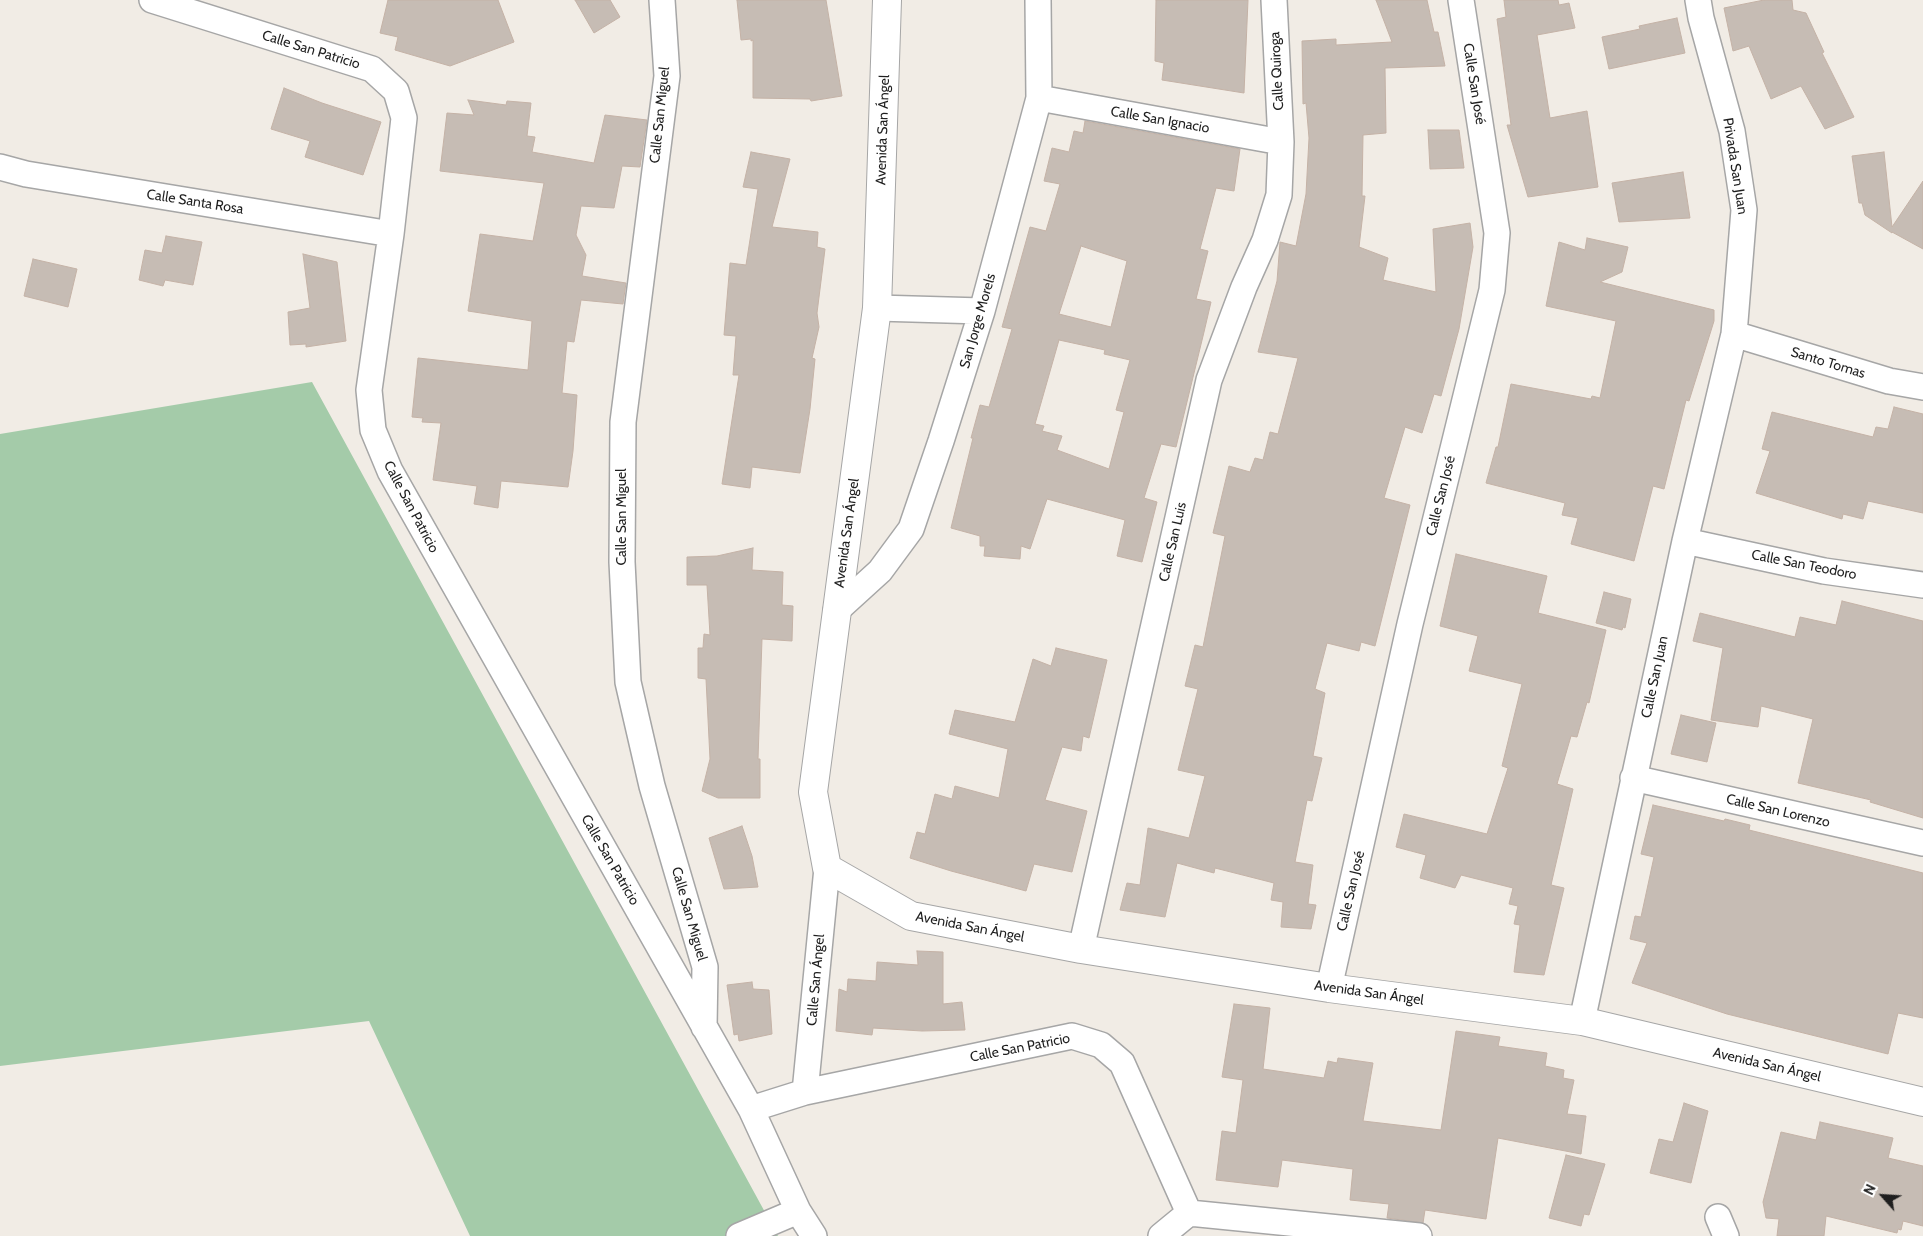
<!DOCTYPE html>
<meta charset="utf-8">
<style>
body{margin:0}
#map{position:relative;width:1923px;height:1236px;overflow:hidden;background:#f1ece5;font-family:Cabin,sans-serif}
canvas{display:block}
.north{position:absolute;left:1858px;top:1171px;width:50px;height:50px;-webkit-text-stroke:4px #fff;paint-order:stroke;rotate:296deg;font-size:14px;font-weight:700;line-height:20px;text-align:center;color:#1f1f1f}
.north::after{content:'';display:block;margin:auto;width:18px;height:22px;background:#1f1f1f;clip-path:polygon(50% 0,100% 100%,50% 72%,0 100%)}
</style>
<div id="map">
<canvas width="1923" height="1236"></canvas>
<div class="north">N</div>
</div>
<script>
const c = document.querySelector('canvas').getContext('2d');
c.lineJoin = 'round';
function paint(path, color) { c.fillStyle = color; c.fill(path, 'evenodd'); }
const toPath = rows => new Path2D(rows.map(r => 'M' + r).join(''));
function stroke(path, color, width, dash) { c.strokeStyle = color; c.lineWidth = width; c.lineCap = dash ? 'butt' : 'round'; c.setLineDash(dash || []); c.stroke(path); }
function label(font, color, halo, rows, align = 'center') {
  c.font = font + ' Cabin,sans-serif'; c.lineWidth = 4; c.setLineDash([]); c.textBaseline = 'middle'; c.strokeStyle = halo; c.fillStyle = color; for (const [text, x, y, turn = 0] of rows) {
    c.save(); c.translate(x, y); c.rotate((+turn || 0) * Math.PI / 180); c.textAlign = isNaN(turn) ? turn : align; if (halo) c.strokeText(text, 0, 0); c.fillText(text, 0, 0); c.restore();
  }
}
const cemetery = toPath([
 [312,382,778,1236,470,1236,369,1021,0,1066,0,434]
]);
const building = toPath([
 [388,0,498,0,514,42,450,66,395,50,398,37,380,33,388,0],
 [575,0,610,0,620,17,594,33,575,0],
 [737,0,826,0,842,96,811,101,810,99,753,98,753,40,751,41,751,39,741,40,737,0],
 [1156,0,1248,0,1244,93,1162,80,1164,63,1155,61,1156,0],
 [1376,0,1427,0,1434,32,1438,32,1445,66,1385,68,1386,133,1363,135,1362,196,1365,196,1359,247,1388,258,1383,280,1436,292,1433,229,1470,223,1473,247,1459,329,1441,396,1434,394,1422,433,1405,427,1384,498,1410,505,1375,646,1361,642,1359,651,1327,643,1315,689,1325,693,1313,756,1322,758,1312,801,1307,800,1295,862,1313,865,1308,904,1316,905,1311,929,1281,927,1283,902,1271,900,1274,883,1215,868,1214,873,1177,863,1165,917,1120,910,1127,883,1140,885,1148,828,1189,838,1205,776,1178,770,1198,689,1185,686,1195,645,1203,647,1225,536,1213,533,1229,466,1250,472,1255,458,1263,460,1270,432,1278,434,1298,358,1258,352,1277,281,1280,242,1296,246,1306,194,1309,138,1306,103,1303,104,1302,41,1336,39,1336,45,1392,42,1376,0],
 [1504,0,1558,0,1559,5,1569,3,1575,28,1537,35,1550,118,1587,111,1598,187,1528,197,1507,125,1511,125,1497,19,1506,17,1504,0],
 [1764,0,1792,0,1793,10,1806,13,1824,52,1822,53,1854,117,1825,129,1801,86,1771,99,1749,46,1733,51,1724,8,1764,0],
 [1677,18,1685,53,1609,69,1602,37,1640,29,1639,26,1677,18],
 [284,88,322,103,381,122,363,175,305,157,310,141,271,129,284,88],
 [468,100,506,105,507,101,531,103,527,136,535,137,532,152,594,163,605,115,647,120,640,167,622,166,614,208,581,206,576,235,586,255,582,276,626,283,623,304,581,300,574,342,567,341,562,393,577,395,573,451,568,487,501,481,498,508,474,504,477,486,433,480,441,423,422,422,423,418,412,417,418,358,528,370,532,321,468,311,480,234,533,241,544,183,440,171,447,113,474,115,468,100],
 [1085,121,1240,149,1234,191,1216,188,1200,249,1208,251,1196,299,1211,302,1204,332,1176,447,1161,444,1144,498,1157,502,1142,562,1117,556,1125,520,1047,499,1030,549,1021,546,1020,559,984,556,985,546,980,546,980,536,951,528,973,438,971,438,980,405,989,407,1012,329,1002,327,1030,227,1046,231,1060,184,1044,181,1052,148,1069,152,1074,131,1083,133,1085,121],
 [1081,246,1127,261,1111,327,1059,314,1081,246],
 [1059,340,1105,350,1104,354,1130,360,1116,410,1124,412,1109,469,1057,450,1062,436,1042,431,1044,426,1035,424,1059,340],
 [1428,130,1459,130,1464,168,1430,169,1428,130],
 [751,152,790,159,772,227,818,232,817,247,825,249,817,313,819,327,812,358,815,359,810,409,800,473,752,467,750,488,722,484,739,375,733,375,736,336,724,335,730,263,746,265,758,189,743,187,751,152],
 [1884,152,1892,227,1923,181,1923,249,1892,232,1892,233,1865,215,1862,203,1859,203,1852,156,1884,152],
 [1683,172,1690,218,1619,222,1612,183,1683,172],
 [166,236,202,242,193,285,165,280,163,286,139,280,145,250,162,253,166,236],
 [1587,238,1628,247,1622,272,1600,282,1714,310,1714,321,1689,401,1686,400,1664,489,1653,486,1634,561,1571,544,1578,518,1562,515,1565,503,1486,483,1496,447,1498,447,1511,384,1591,399,1592,396,1600,398,1616,321,1546,306,1559,242,1585,250,1587,238],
 [303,254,337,262,346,341,306,347,306,344,290,345,288,312,310,308,303,254],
 [33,259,77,269,68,307,24,296,33,259],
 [1894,407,1923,414,1923,513,1868,501,1863,519,1843,514,1842,519,1756,493,1770,451,1762,449,1772,412,1873,437,1876,427,1888,429,1894,407],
 [753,548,752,570,783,572,782,605,793,606,792,641,762,639,758,759,760,759,760,798,718,798,702,791,710,759,706,679,698,678,698,648,703,648,704,634,710,635,707,585,687,585,687,557,717,556,753,548],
 [1456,554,1547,576,1538,613,1606,630,1589,703,1587,702,1577,737,1571,736,1557,784,1573,789,1551,885,1564,888,1544,975,1514,972,1520,925,1514,924,1518,906,1509,904,1513,888,1461,875,1455,888,1420,878,1426,855,1396,847,1404,814,1487,834,1508,768,1502,766,1522,684,1469,671,1478,636,1440,626,1456,554],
 [1604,592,1631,599,1625,628,1623,627,1622,630,1596,623,1604,592],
 [1842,601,1923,621,1923,818,1870,802,1871,800,1798,783,1813,719,1761,706,1758,727,1711,720,1723,648,1693,641,1700,613,1795,637,1800,617,1836,625,1842,601],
 [1056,648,1107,660,1089,738,1083,736,1081,751,1062,747,1045,800,1087,811,1072,872,1034,864,1026,891,951,871,910,858,917,832,925,834,935,794,952,799,955,786,999,798,1008,749,949,734,955,710,1015,722,1033,659,1051,666,1056,648],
 [1681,715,1716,723,1707,762,1671,754,1681,715],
 [1653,805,1724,821,1725,819,1750,825,1749,830,1923,873,1923,1018,1898,1013,1888,1054,1727,1014,1632,983,1647,943,1630,939,1635,916,1641,917,1654,857,1641,854,1653,805],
 [742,826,752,856,758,887,724,889,709,838,742,826],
 [917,951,943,952,943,1004,962,1002,965,1030,922,1031,873,1028,872,1035,836,1031,839,989,847,992,848,979,876,981,877,962,918,965,917,951],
 [752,982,753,989,769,990,772,1034,739,1041,738,1034,734,1035,727,985,752,982],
 [1234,1004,1270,1008,1263,1069,1324,1078,1328,1061,1337,1063,1338,1058,1373,1063,1363,1121,1441,1130,1456,1031,1500,1037,1498,1046,1547,1053,1545,1066,1564,1070,1563,1078,1574,1080,1567,1114,1586,1116,1581,1154,1498,1138,1486,1219,1425,1210,1423,1223,1387,1218,1389,1204,1350,1200,1353,1169,1282,1160,1278,1187,1216,1180,1222,1131,1236,1133,1243,1080,1222,1077,1234,1004],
 [1684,1103,1708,1111,1691,1183,1650,1173,1659,1139,1673,1142,1684,1103],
 [1820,1122,1893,1138,1888,1158,1923,1166,1923,1226,1903,1221,1901,1230,1898,1229,1897,1233,1826,1216,1824,1236,1777,1236,1779,1219,1766,1218,1763,1202,1781,1132,1816,1140,1820,1122],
 [1566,1155,1605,1164,1589,1215,1584,1214,1581,1226,1549,1218,1566,1155]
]);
const minor = toPath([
 [152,0,372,69,396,91,404,118,391,234,369,390,373,430,390,471,751,1109,798,1211,814,1236],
 [662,0,667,76,623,422,622,562,628,682,652,786,705,967,704,1027],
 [1039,98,1281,142],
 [0,167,26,174,391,234],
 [877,308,982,311],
 [1734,334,1889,381,1923,387],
 [1685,541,1824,571,1923,585],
 [836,611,880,571,911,529,941,441,982,311,1039,98,1038,0],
 [1633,778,1923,843],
 [1081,949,1209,380,1244,287,1265,240,1279,195,1281,142,1274,0],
 [1329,988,1410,624,1492,290,1497,233,1461,0],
 [1582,1021,1685,541,1734,334,1744,210,1732,131,1701,18,1698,0],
 [805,1092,827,868],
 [751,1109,805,1092,1072,1036,1101,1045,1122,1063,1189,1213],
 [1718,1217,1726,1236],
 [739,1236,798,1211],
 [1161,1236,1189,1213,1419,1236]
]);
const tertiary = toPath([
 [887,0,877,308,813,792,827,868,911,916,1081,949,1329,988,1582,1021,1923,1102]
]);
const streetNames = [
 ["Calle San Patricio",311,50,17],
 ["Calle Quiroga",1277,71,-93],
 ["Calle San José",1474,84,81],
 ["Calle San Miguel",660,115,-84],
 ["Calle San Ignacio",1160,120,10],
 ["Avenida San Ángel",883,130,-88],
 ["Privada San Juan",1735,166,81],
 ["Calle Santa Rosa",195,202,9],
 ["San Jorge Morels",978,321,-74],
 ["Santo Tomas",1828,363,17],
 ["Calle San José",1441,496,-76],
 ["Calle San Patricio",411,507,62],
 ["Calle San Miguel",622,517,-90],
 ["Avenida San Ángel",847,533,-82],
 ["Calle San Luis",1173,542,-77],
 ["Calle San Teodoro",1804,565,11],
 ["Calle San Juan",1655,677,-78],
 ["Calle San Lorenzo",1778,811,13],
 ["Calle San Patricio",610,860,60],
 ["Calle San José",1351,891,-77],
 ["Calle San Miguel",689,914,74],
 ["Avenida San Ángel",970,927,11],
 ["Calle San Ángel",816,980,-85],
 ["Avenida San Ángel",1369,993,8],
 ["Calle San Patricio",1020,1048,-11],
 ["Avenida San Ángel",1767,1065,13]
];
paint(cemetery, '#a4cba9');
paint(building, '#c6bcb4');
stroke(building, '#c4b2a6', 1);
stroke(minor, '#a6a6a6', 28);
stroke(tertiary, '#a6a6a6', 30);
stroke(minor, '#fff', 25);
stroke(tertiary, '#fff', 28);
label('14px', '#1f1f1f', '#fff', streetNames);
</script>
